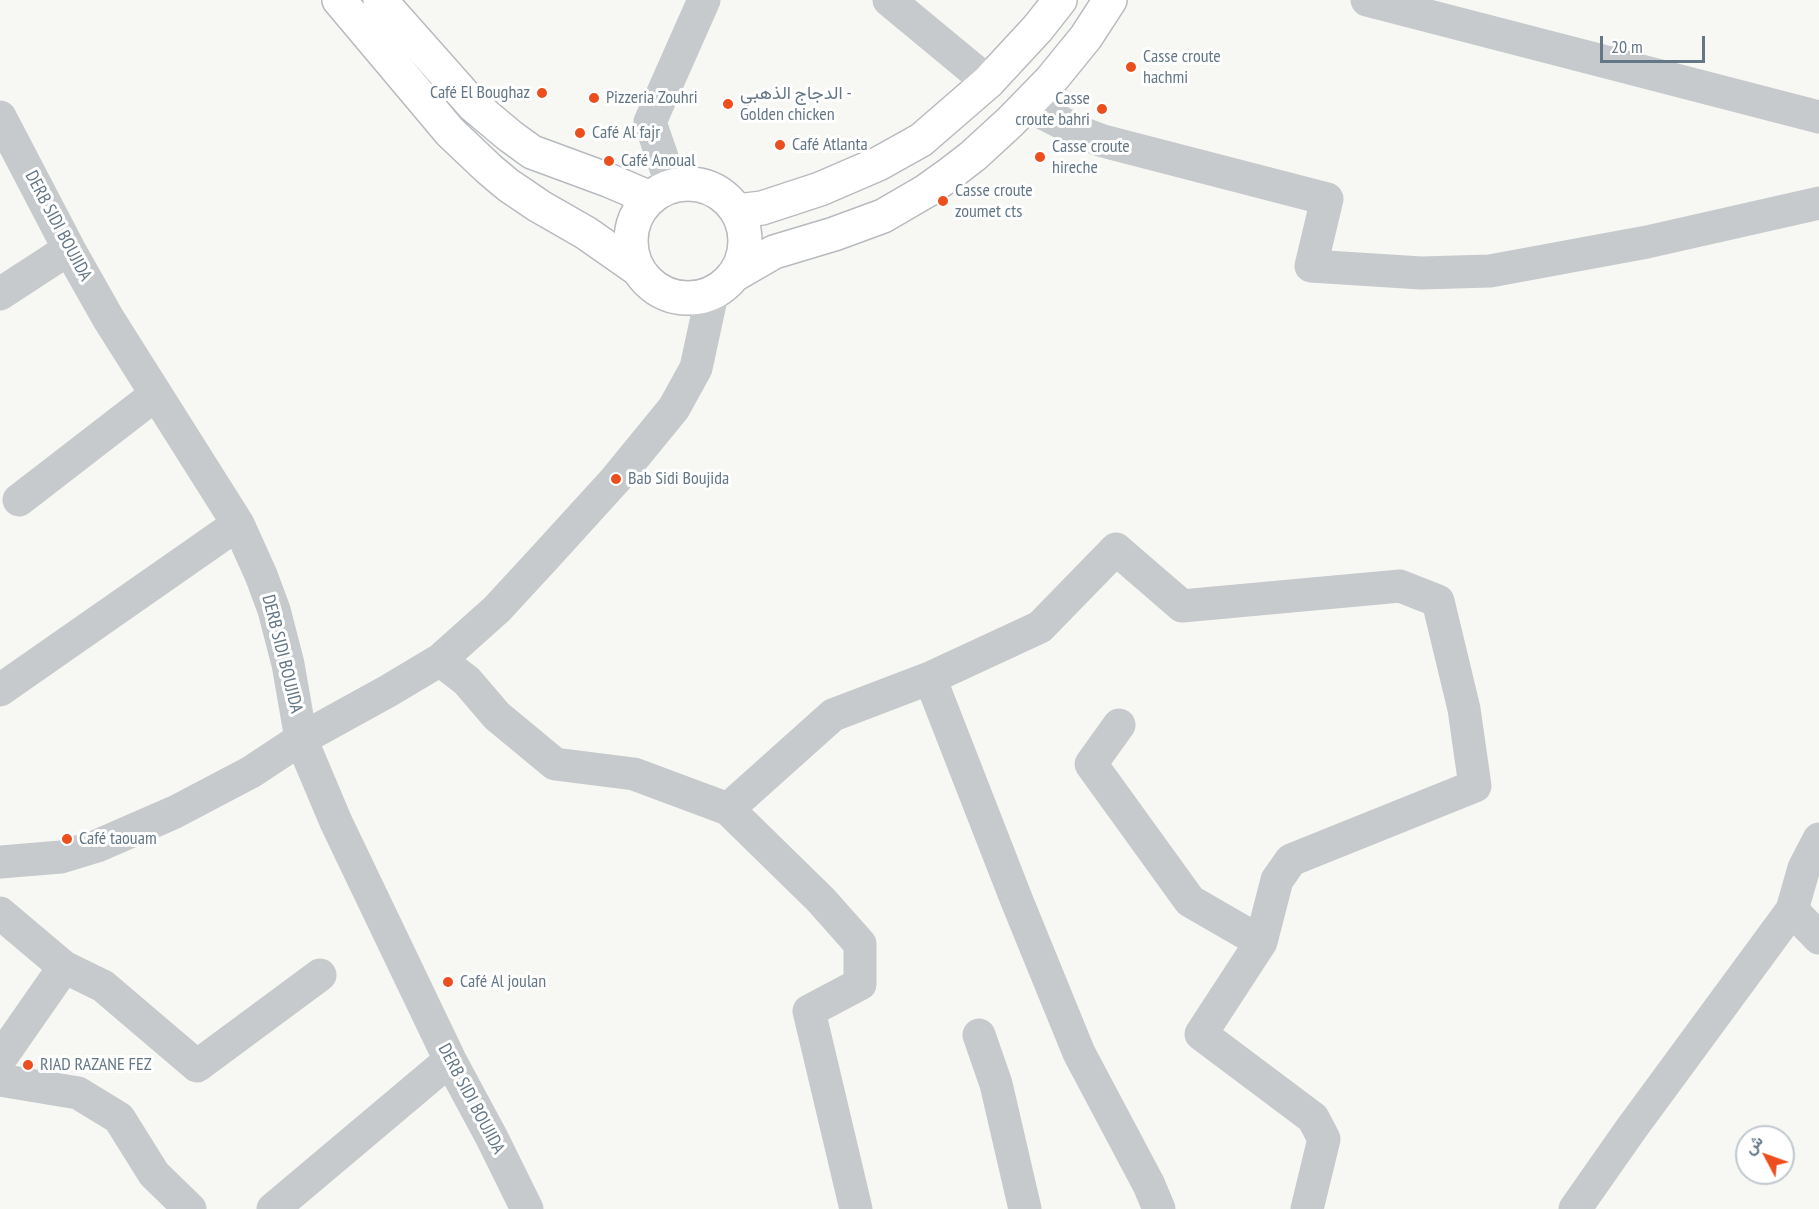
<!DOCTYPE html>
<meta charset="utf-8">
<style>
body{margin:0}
#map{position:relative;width:1819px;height:1209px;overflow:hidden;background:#f7f7f3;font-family:"PT Sans Narrow",Vazirmatn,sans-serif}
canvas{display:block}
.north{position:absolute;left:1735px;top:1125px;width:60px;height:60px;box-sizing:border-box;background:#fff;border:2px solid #c1c9cf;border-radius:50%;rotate:311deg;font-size:16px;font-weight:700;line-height:24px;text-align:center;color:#647786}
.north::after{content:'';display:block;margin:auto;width:21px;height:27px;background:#ec4e1d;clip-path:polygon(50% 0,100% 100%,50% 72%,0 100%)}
.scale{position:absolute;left:1600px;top:36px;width:105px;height:27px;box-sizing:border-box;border:3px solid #647786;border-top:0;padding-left:8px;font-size:18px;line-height:21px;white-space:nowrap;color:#647786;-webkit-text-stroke:4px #fff;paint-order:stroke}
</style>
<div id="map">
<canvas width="1819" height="1209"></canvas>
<div class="north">ش</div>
<div class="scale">20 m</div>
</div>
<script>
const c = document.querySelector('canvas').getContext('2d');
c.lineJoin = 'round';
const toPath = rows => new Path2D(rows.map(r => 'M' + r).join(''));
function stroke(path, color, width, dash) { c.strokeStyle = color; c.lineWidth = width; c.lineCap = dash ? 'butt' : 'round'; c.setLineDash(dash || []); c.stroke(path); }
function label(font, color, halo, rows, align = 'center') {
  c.font = font + ' "PT Sans Narrow",Vazirmatn,sans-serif'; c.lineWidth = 6; c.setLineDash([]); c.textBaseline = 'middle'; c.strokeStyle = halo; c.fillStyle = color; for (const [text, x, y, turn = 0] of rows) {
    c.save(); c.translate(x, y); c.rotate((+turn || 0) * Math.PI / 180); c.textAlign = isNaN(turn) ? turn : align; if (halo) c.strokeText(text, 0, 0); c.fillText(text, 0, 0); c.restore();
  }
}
const minor = toPath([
 [889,0,988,82],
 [1367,0,1819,117],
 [1027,105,1084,134,1103,141,1327,199,1311,266,1421,273,1490,271,1647,242,1819,203],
 [0,117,69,249,108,318,238,524,261,575,274,610,288,664,301,739,336,822,450,1060,492,1138,527,1209],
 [672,186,650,122,704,0],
 [0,294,69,249],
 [19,500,155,395],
 [440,660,467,681,497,716,555,764,634,774,728,809,821,900,860,944,860,984,809,1011,856,1209],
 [0,690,238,524],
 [1119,725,1091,764,1190,901,1261,942],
 [728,809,833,715,930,678],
 [1819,839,1804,868,1792,910,1819,938],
 [0,862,61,857,97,846,175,812,251,772,301,739,388,691,440,660,497,609,545,557,616,479,674,408,696,368,712,294],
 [0,913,64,967,0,1059],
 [64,967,103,986,197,1066,320,975],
 [979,1035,996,1084,1025,1209],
 [0,1080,78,1093,119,1118,154,1174,190,1209],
 [273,1209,450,1060],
 [1159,1209,1149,1185,1079,1053,1017,901,930,678,1040,627,1116,549,1182,606,1400,586,1438,601,1464,709,1475,786,1291,860,1277,880,1261,942,1201,1034,1313,1118,1324,1139,1307,1209],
 [1575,1209,1631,1129,1792,910]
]);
const major = toPath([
 [339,0,450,132,489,169,508,185,539,206,586,233,636,268],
 [380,0,473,105,510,136,532,152,608,180,650,198],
 '631 241a57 57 0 1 1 114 0a57 57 0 1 1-114 0Z',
 [737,211,762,208,820,189,878,164,921,140,988,82,1038,28,1060,0],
 [736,274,774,252,834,234,883,216,926,191,947,176,973,156,1010,122,1051,80,1086,37,1110,0]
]);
const markers = [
 [1131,67,6,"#ec4e1d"],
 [542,93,6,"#ec4e1d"],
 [594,98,6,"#ec4e1d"],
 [728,104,6,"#ec4e1d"],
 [1102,109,6,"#ec4e1d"],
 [580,133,6,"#ec4e1d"],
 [780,145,6,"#ec4e1d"],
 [1040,157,6,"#ec4e1d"],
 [609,161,6,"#ec4e1d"],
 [943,201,6,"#ec4e1d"],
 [616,479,6,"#ec4e1d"],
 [67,839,6,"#ec4e1d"],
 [448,982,6,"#ec4e1d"],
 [28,1065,6,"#ec4e1d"]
];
const poiNames = [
 ["Casse croute",1143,57],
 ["hachmi",1143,78],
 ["Café El Boughaz",530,93,"right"],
 ["الدجاج الذهبي -",740,94],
 ["Golden chicken",740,115],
 ["Pizzeria Zouhri",606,98],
 ["Casse",1090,99,"right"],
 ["croute bahri",1090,120,"right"],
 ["Café Al fajr",592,133],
 ["Café Atlanta",792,145],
 ["Casse croute",1052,147],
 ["hireche",1052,168],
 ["Café Anoual",621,161],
 ["Casse croute",955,191],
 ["zoumet cts",955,212],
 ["Bab Sidi Boujida",628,479],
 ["Café taouam",79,839],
 ["Café Al joulan",460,982],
 ["RIAD RAZANE FEZ",40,1065]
];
const streetNames = [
 ["DERB SIDI BOUJIDA",58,226,62],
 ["DERB SIDI BOUJIDA",282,654,76],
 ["DERB SIDI BOUJIDA",471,1099,62]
];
stroke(major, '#b7bbbf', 36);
stroke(minor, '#c6cacd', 33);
stroke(major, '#fff', 33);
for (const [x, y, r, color] of markers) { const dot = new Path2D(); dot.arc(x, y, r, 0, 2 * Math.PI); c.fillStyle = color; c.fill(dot); stroke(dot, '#fff', 2); }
label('18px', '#647786', '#fff', poiNames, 'left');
label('18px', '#647786', '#fff', streetNames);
</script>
